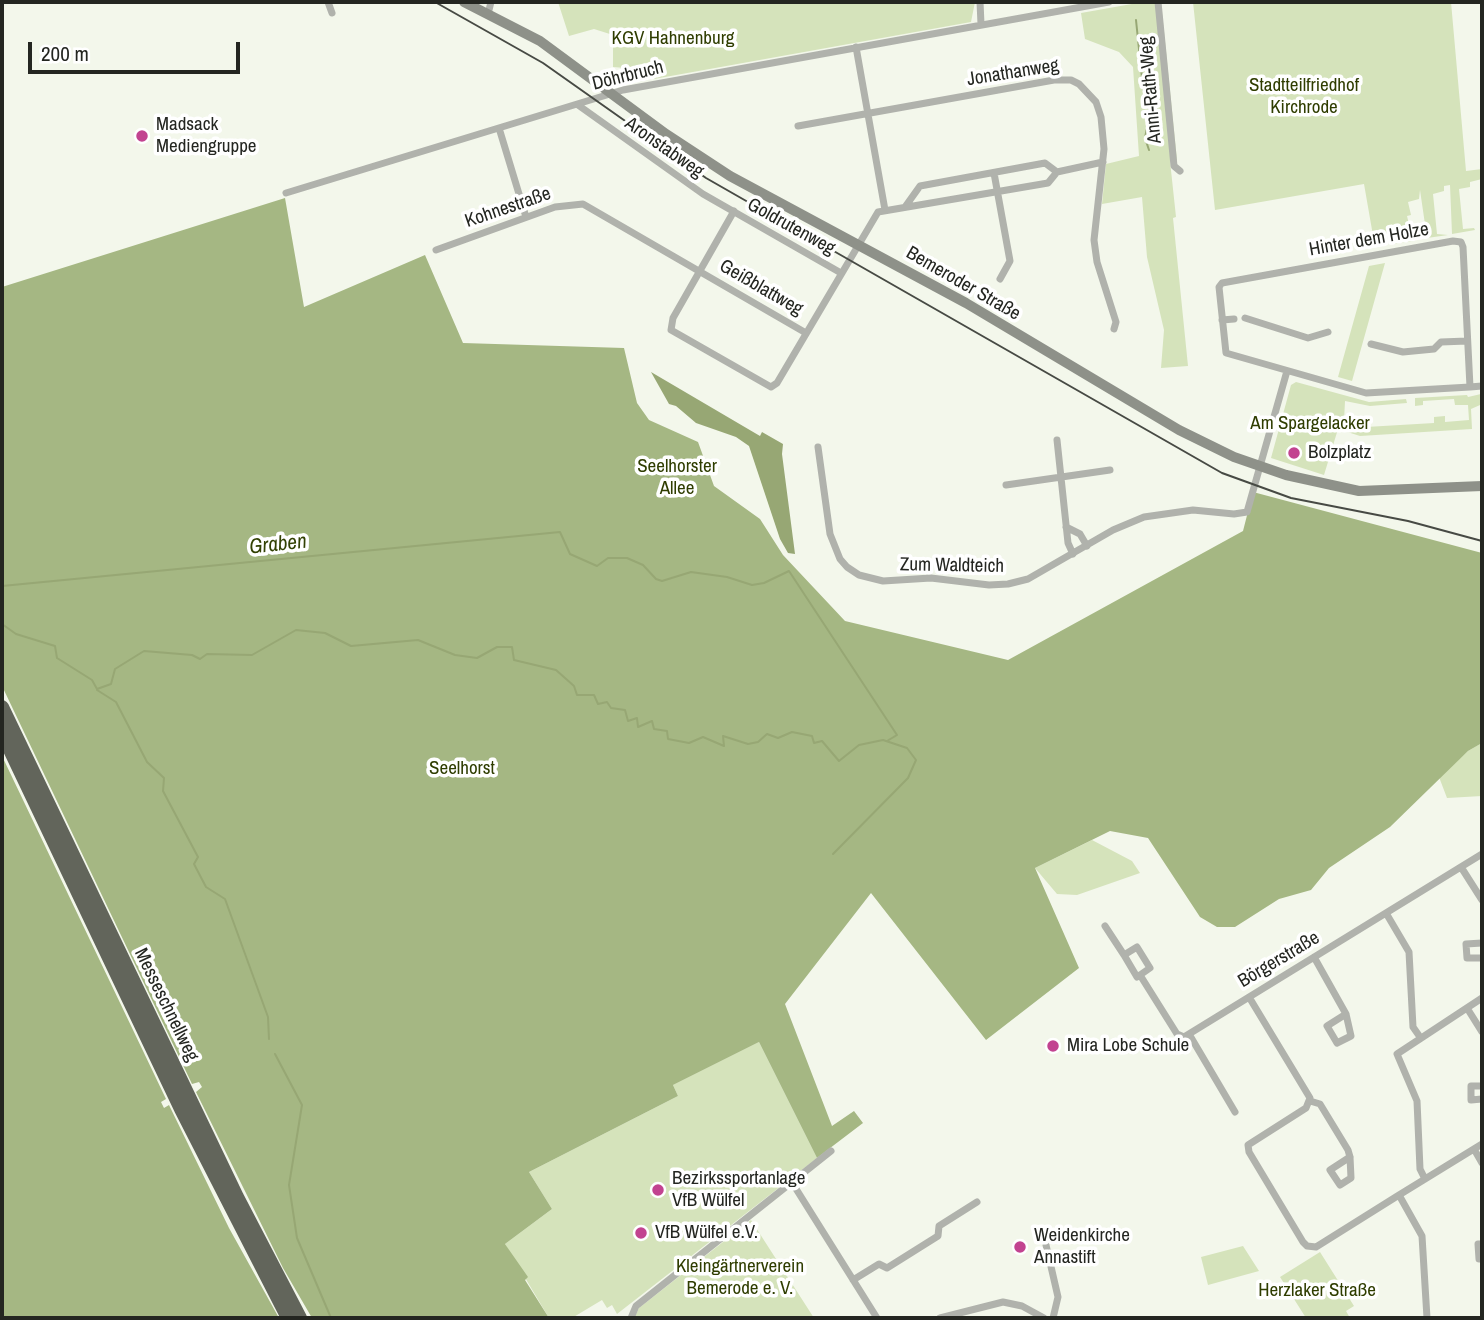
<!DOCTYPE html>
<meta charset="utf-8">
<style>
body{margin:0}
#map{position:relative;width:1484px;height:1320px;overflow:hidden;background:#f3f7eb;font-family:"Archivo Narrow",sans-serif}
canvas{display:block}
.frame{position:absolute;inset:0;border:4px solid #242621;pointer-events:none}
.scale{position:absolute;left:28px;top:42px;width:212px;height:32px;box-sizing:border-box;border:4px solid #242621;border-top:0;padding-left:9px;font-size:21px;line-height:24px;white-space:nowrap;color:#242621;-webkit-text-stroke:5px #fff;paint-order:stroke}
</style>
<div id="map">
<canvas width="1484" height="1320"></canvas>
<div class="frame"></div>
<div class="scale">200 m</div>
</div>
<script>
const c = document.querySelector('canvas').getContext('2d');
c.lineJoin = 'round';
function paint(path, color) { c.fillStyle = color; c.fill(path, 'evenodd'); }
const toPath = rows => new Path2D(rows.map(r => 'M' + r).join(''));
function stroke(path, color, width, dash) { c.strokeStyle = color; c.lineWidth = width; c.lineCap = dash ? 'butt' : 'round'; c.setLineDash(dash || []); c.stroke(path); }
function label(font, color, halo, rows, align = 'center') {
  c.font = font + ' "Archivo Narrow",sans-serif'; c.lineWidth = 7; c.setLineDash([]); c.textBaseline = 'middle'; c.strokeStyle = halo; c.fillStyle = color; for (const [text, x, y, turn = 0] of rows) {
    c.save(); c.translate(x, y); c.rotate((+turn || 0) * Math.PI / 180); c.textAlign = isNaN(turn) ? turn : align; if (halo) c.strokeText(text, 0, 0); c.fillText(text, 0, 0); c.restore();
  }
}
const green = toPath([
 [558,2,975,2,971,22,654,79,651,70,613,67,613,35,594,29,569,36],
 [1143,2,1161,2,1177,160,1170,161,1176,217,1173,218,1188,366,1161,368,1164,330,1147,257,1142,197,1102,204,1106,164,1139,156,1133,67,1119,52,1085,39,1081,13],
 [1193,2,1451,2,1466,171,1482,169,1482,179,1470,182,1470,187,1459,189,1463,229,1474,228,1475,230,1452,234,1450,185,1444,186,1444,191,1433,194,1437,234,1448,235,1427,238,1420,190,1419,199,1408,202,1411,215,1407,216,1413,241,1394,244,1397,235,1391,233,1387,245,1375,247,1364,184,1215,210],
 [1385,263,1352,381,1338,377,1369,266],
 [1296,382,1369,402,1406,399,1407,403,1370,406,1345,401,1344,421,1366,427,1434,423,1434,417,1445,416,1445,422,1469,420,1468,405,1455,405,1454,399,1423,401,1423,405,1415,406,1415,398,1467,395,1468,397,1481,394,1480,405,1471,409,1472,429,1360,436,1338,429,1324,475,1271,458,1291,385],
 [1482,743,1482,796,1447,798,1439,777,1468,751],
 [1092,840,1132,861,1140,873,1077,895,1057,894,1035,868],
 [759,1042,817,1158,617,1314,612,1305,607,1308,602,1300,572,1318,549,1318,505,1244,552,1209,529,1172,678,1096,673,1085],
 [751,1220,814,1318,634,1318,639,1308],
 [1243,1246,1259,1271,1208,1285,1201,1257],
 [1320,1252,1354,1306,1346,1311,1350,1318,1306,1318,1280,1277]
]);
const forest = toPath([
 [285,198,304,307,425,255,463,343,624,348,637,403,649,420,698,442,714,486,760,519,783,555,845,621,1008,660,1243,531,1253,492,1482,553,1482,743,1468,751,1390,827,1329,868,1311,890,1279,899,1235,927,1217,927,1200,917,1148,838,1110,831,1035,868,1079,968,986,1040,871,893,785,1004,832,1126,854,1111,863,1123,817,1158,759,1042,673,1085,678,1096,529,1172,552,1209,505,1244,528,1277,525,1280,549,1318,312,1318,283,1268,196,1092,202,1087,199,1082,192,1084,2,686,2,287],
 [2,756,166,1099,161,1102,164,1108,169,1105,229,1228,279,1318,2,1318]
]);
const water = toPath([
 [651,372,760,436,762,432,783,444,782,454,795,554,788,553,780,539,749,446,736,437,696,423,676,406,669,404]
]);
const stream = toPath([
 [1136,20,1143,88,1150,113,1145,138,1149,150],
 [2,586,560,532,570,554,597,566,608,558,627,558,643,565,656,579,662,581,691,572,727,577,752,585,764,583,789,571,897,735,887,741],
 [2,624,16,634,55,646,57,658,92,680,97,689,111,684,115,669,144,651,192,655,200,659,207,654,252,655,296,630,325,633,351,646,418,640,455,655,477,658,497,647,512,647,514,660,556,670,574,686,577,695,594,695,598,704,607,702,611,708,625,710,628,721,637,718,638,727,652,721,654,729,667,731,668,739,689,743,703,737,724,746,723,736,748,744,758,742,767,734,778,738,792,732,812,736,814,743,822,741,839,761,859,745,883,740,907,748,916,760,908,778,833,854],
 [97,690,116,702,147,762,164,778,163,791,198,857,194,864,206,887,225,899,268,1017,269,1039],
 [275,1054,302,1105,289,1185,297,1238,331,1318]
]);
const street = toPath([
 [328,2,332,13],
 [980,2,981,24],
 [1158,2,1174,166,1180,171],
 [488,14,491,2],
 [856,47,885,210],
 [578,105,703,194,841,273],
 [798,126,1054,80,1071,80,1079,84,1096,102,1101,117,1104,149,1094,240,1097,262,1116,322,1114,329],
 [499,128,526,217],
 [994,173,1010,261,1000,279],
 [286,193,623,90,1109,2],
 [905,207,920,186,1045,163,1057,172],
 [734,211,673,318,671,330,771,387,777,383,878,212,1048,183,1057,172,1103,162],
 [1453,241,1461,242,1463,247,1470,387,1366,393,1226,353,1219,287,1222,283,1453,241],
 [436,250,555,207,583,204,806,333],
 [1245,318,1308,338,1328,332],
 [1222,320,1234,319],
 [1371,344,1403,352,1434,349,1441,342,1467,341],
 [1470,387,1482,386],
 [1057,440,1068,543,1073,554],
 [818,447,830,534,840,559,847,567,859,575,883,581,931,578,989,585,1008,584,1028,579,1113,530,1144,517,1193,510,1234,514,1247,512,1287,371],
 [1006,485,1110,470],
 [1066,527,1080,534,1087,546],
 [1461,867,1482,900],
 [1386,913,1409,952,1413,1027,1420,1037],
 [1105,926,1124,955],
 [1482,943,1466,944,1467,958,1482,958],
 [1314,957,1346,1014,1351,1036,1337,1043,1327,1026,1346,1014],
 [1140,975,1150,968,1137,947,1124,955,1137,977,1140,975,1177,1034,1184,1037,1482,854],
 [1249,997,1310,1098,1306,1108,1248,1145,1249,1152,1303,1242,1307,1246,1316,1247,1399,1195],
 [1467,1008,1482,1032],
 [1189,1034,1235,1112],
 [1482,1086,1471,1086,1471,1100,1482,1099],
 [1310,1101,1320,1104,1348,1150,1350,1157,1351,1178,1340,1185,1330,1170,1350,1157],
 [1474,1149,1482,1163],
 [1425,1179,1420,1169,1417,1101,1397,1054,1482,998],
 [793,1184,877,1318],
 [1482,1244,1478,1244,1479,1259,1482,1259],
 [1046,1245,1058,1297,1053,1318],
 [853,1280,879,1264,887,1268,938,1236,939,1226,977,1202],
 [631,1318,636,1306,831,1151],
 [940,1318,1003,1302,1022,1306,1044,1318],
 [1427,1318,1422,1236,1399,1195,1482,1144]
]);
const secondary = toPath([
 [464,2,540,41,666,134,730,176,966,303,1179,430,1234,457,1286,475,1359,491,1482,486]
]);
const highway = toPath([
 [2,707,237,1197,300,1318],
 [2,733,181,1109,288,1318]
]);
const tram = toPath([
 [435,2,543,63,706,178,1222,473,1291,498,1408,521,1482,541]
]);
const markers = [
 [142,136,7,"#c24390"],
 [1294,453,7,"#c24390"],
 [1053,1046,7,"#c24390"],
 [658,1190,7,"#c24390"],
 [641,1233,7,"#c24390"],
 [1020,1247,7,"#c24390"]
];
const parkNames = [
 ["KGV Hahnenburg",673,39],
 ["Stadtteilfriedhof",1304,86],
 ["Kirchrode",1304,108],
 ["Am Spargelacker",1310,424],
 ["Seelhorster",677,467],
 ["Allee",677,489],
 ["Seelhorst",462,769],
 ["Kleingärtnerverein",740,1267],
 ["Bemerode e. V.",740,1289],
 ["Herzlaker Straße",1317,1291]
];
const streetNames = [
 ["Jonathanweg",1013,73,-9],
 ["Döhrbruch",628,76,-14],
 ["Anni-Rath-Weg",1151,90,-95],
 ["Aronstabweg",664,148,35],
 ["Kohnestraße",508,208,-19],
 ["Goldrutenweg",791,227,29],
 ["Hinter dem Holze",1369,240,-10],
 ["Bemeroder Straße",963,284,30],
 ["Geißblattweg",761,288,30],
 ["Zum Waldteich",952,566,1],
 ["Börgerstraße",1279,960,-31],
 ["Messeschnellweg",166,1005,64]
];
const poiNames = [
 ["Madsack",156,125],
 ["Mediengruppe",156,147],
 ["Bolzplatz",1308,453],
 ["Mira Lobe Schule",1067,1046],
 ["Bezirkssportanlage",672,1179],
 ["VfB Wülfel",672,1201],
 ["VfB Wülfel e.V.",655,1233],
 ["Weidenkirche",1034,1236],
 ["Annastift",1034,1258]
];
const waterNames = [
 ["Graben",278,545,-6]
];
paint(green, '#d5e3bb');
paint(forest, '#a5b783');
paint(water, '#97a774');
stroke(stream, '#97a774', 2);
stroke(street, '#b0b2ac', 7);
stroke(secondary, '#8e9189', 10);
stroke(highway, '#62655b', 14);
stroke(tram, '#474a44', 2);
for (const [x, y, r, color] of markers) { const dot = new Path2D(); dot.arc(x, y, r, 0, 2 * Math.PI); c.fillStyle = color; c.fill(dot); stroke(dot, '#fff', 2.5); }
label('19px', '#2f3d00', '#fff', parkNames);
label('19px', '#242621', '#fff', streetNames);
label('19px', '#242621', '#fff', poiNames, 'left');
label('italic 21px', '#324103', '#fff', waterNames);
</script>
